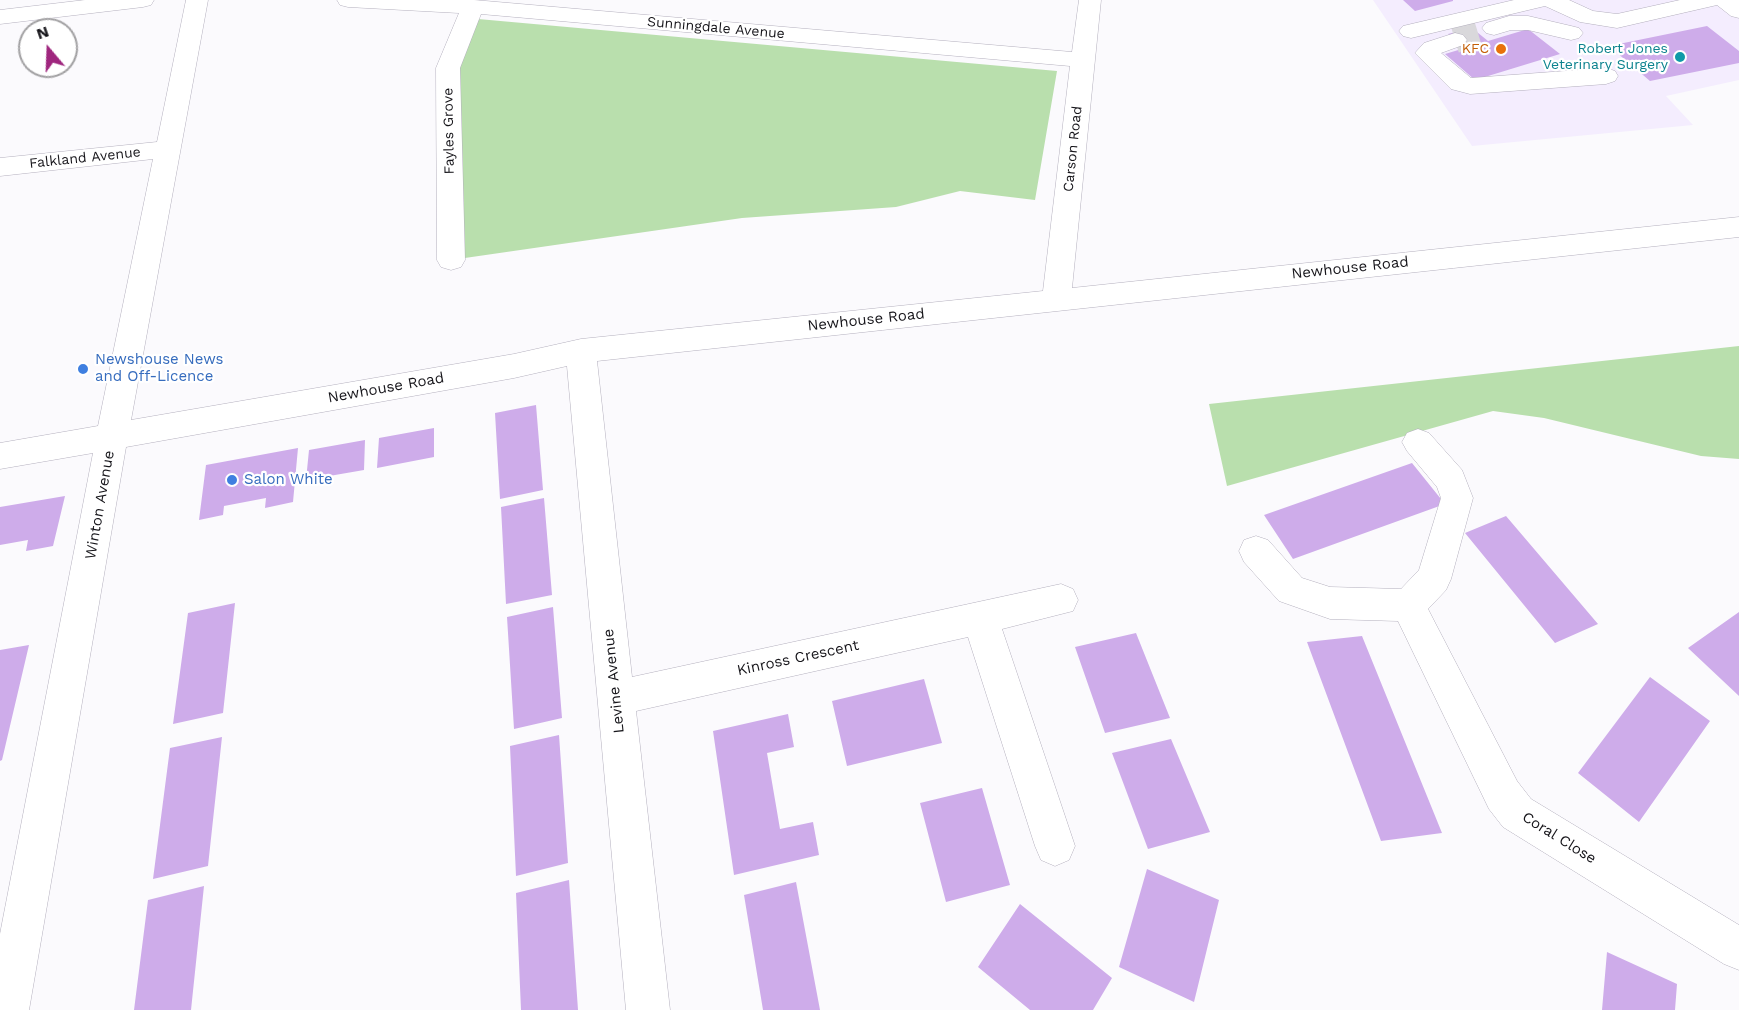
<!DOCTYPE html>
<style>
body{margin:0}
#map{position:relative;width:1739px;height:1010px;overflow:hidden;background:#fbfafd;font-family:"Work Sans",sans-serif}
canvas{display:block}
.north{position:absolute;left:18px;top:18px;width:60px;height:60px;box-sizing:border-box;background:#fff;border:2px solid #a2a1a3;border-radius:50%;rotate:341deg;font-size:16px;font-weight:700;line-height:24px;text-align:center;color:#16151a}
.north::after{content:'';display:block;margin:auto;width:21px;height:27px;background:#9f267e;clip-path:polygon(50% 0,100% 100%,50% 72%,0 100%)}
</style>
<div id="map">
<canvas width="1739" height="1010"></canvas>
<div class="north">N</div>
</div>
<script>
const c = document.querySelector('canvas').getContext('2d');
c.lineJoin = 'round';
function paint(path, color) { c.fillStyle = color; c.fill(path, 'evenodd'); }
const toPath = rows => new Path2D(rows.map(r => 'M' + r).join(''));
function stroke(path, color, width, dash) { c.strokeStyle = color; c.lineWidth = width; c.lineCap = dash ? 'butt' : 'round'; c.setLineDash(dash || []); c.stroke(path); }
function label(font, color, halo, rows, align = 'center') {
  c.font = font + ' "Work Sans",sans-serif'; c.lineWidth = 4.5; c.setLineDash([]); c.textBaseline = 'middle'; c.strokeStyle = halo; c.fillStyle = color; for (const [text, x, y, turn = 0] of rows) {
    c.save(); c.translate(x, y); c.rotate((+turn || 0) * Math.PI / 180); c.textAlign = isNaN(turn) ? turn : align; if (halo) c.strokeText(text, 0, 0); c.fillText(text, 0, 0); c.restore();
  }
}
const commercial = toPath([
 [1373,0,1739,0,1739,80,1666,96,1693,125,1472,146]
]);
const green = toPath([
 [467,18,1057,71,1035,200,960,191,896,207,742,218,451,260,448,68],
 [1739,346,1739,459,1701,456,1544,418,1493,411,1227,486,1209,404]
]);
const building = toPath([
 [1403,0,1453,0,1453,1,1415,11],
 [1707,26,1739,51,1739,63,1650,81,1609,46],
 [1472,28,1488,41,1528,29,1560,54,1475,80,1445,54,1465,48,1448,34],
 [536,405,543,490,500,499,495,413],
 [434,428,434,457,377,468,379,438],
 [365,440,364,470,306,480,309,450],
 [298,448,293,502,265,508,266,498,224,506,223,515,199,520,206,465],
 [1412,463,1445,504,1293,559,1264,515],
 [65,496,53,546,26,551,28,540,0,545,0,507],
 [544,498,552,595,506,604,501,507],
 [1506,516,1598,624,1555,643,1465,533],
 [235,603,223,713,173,724,188,613],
 [553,607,562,718,514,729,507,617],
 [1739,612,1739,696,1688,648],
 [1136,633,1170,718,1105,733,1075,647],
 [1362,636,1442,833,1381,841,1307,642],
 [29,645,2,760,0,761,0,650],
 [1650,677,1710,721,1639,822,1578,773],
 [924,679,942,743,847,766,832,701],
 [788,714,794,747,767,753,780,829,813,822,819,855,734,875,713,731],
 [559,735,568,863,516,876,510,746],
 [222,737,208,866,153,879,170,748],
 [1171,739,1210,832,1148,849,1112,753],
 [982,788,1010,885,946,902,920,803],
 [1147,869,1219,900,1194,1002,1119,967],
 [569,880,578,1010,521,1010,516,893],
 [796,882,820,1010,763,1010,744,895],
 [204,886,191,1010,134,1010,148,900],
 [1020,904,1112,978,1093,1010,1030,1010,978,967],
 [1607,952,1677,984,1675,1010,1602,1010]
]);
const minorTunnel = toPath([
 [1455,40,1478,33]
]);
const minor = toPath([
 [85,0,154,0,151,5,143,7,0,24,0,10,85,0],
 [186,0,208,0,131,420,514,354,581,339,1043,291,1070,66,481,14,460,68,465,260,461,267,451,270,441,267,437,260,436,68,459,13,348,7,340,5,337,0,474,0,1072,52,1079,0,1101,0,1072,288,1739,217,1739,237,597,361,632,677,1061,584,1073,589,1078,600,1073,611,1002,629,1075,846,1069,860,1055,866,1041,860,1035,846,968,637,636,711,670,1010,626,1010,567,366,514,378,126,447,29,1010,0,1010,0,934,93,453,0,469,0,443,98,426,153,159,0,176,0,158,157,142,186,0],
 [1514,0,1569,0,1593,11,1617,14,1680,0,1739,0,1739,18,1731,16,1717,5,1617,28,1580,22,1545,6,1411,38,1403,36,1399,31,1403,26,1514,0],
 [1509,16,1528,16,1571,26,1579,28,1583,33,1579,38,1571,40,1528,30,1511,30,1494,35,1486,33,1482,28,1486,23,1509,16],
 [1455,33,1463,35,1467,40,1463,45,1441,53,1471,78,1606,68,1615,71,1618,76,1615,81,1606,84,1470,94,1451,89,1415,53,1424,43,1455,33],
 [1418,429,1429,433,1462,470,1473,498,1451,579,1446,590,1428,609,1517,781,1531,799,1739,925,1739,970,1724,964,1503,827,1489,809,1398,621,1330,619,1279,601,1244,562,1239,551,1244,540,1256,536,1268,540,1302,578,1330,587,1401,589,1419,570,1441,498,1437,487,1407,451,1402,442,1407,433,1418,429]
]);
const markers = [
 [1501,49,6,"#e8710a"],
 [1680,57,6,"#0f9aa8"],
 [83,369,6,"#3f7fe0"],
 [232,480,6,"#3f7fe0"]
];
const farStreetnames = [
 ["Sunningdale Avenue",716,28,5],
 ["Fayles Grove",449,131,-91],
 ["Carson Road",1073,149,-84],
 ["Falkland Avenue",85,158,-6]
];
const farFoodnames = [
 ["KFC",1489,49]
];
const farCulturenames = [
 ["Robert Jones",1668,49],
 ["Veterinary Surgery",1668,65]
];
const streetNames = [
 ["Newhouse Road",1350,268,-6],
 ["Newhouse Road",866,320,-6],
 ["Newhouse Road",386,388,-10],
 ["Winton Avenue",100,505,-80],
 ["Kinross Crescent",798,658,-12],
 ["Levine Avenue",614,681,-96],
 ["Coral Close",1559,838,32]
];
const shopNames = [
 ["Newshouse News",95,360],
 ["and Off-Licence",95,377],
 ["Salon White",244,480]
];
paint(commercial, '#f4edfe');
paint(green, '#b9dfad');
paint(building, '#ceacea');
stroke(minorTunnel, '#d9d8db', 26, [26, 13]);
stroke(minor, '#b4b0be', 1);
paint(minor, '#fff');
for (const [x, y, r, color] of markers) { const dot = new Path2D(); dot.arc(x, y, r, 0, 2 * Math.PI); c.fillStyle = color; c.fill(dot); stroke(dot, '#fff', 2); }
label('14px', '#16151a', '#fff', farStreetnames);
label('14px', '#c56008', '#fff', farFoodnames, 'right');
label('14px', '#0d838f', '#fff', farCulturenames, 'right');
label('15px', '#16151a', '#fff', streetNames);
label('15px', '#366cbe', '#fff', shopNames, 'left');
</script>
